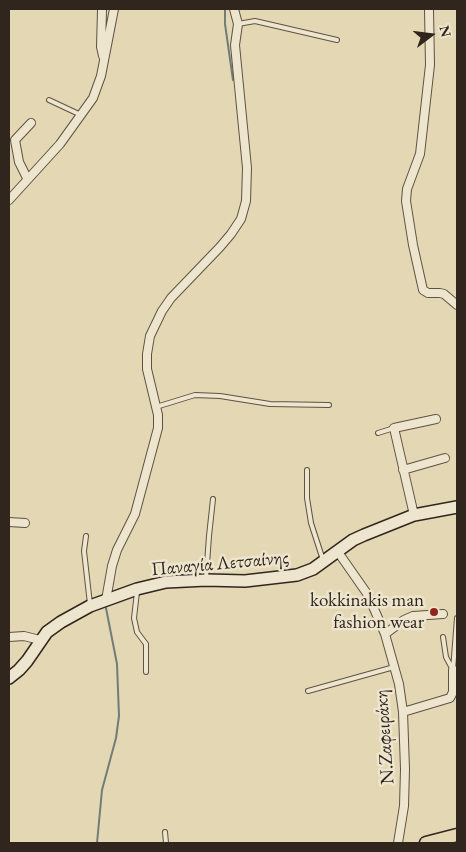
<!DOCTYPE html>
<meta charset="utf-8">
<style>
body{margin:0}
#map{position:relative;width:466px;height:852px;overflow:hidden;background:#e4d7b3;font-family:"EB Garamond",serif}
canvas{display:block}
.frame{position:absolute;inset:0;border:10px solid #31261e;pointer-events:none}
.north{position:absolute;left:406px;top:10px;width:50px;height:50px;-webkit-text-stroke:4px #ede5ce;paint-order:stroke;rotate:75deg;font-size:14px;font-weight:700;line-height:20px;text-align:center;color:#31261e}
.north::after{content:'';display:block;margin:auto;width:18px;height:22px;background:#31261e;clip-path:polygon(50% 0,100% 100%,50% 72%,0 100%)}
</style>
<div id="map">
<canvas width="466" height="852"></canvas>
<div class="frame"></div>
<div class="north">N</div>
</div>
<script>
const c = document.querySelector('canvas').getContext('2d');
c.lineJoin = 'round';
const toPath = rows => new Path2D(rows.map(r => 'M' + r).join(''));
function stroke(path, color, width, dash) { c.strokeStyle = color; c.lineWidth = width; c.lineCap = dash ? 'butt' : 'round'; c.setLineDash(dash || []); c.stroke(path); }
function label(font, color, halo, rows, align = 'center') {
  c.font = font + ' "EB Garamond",serif'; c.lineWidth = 5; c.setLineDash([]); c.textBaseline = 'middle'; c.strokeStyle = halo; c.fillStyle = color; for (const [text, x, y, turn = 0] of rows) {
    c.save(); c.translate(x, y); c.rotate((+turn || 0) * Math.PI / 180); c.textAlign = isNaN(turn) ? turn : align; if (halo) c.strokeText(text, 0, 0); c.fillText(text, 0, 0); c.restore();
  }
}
const stream = toPath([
 [225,9,225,24,233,80],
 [97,843,102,790,116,738,119,716,117,664,106,608]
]);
const lane = toPath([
 [238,24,255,21,337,40],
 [49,100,81,115],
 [156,407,195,395,220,396,270,404,329,405],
 [378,433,394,428],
 [307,470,307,498,311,523,323,560],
 [86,536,84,551,90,604],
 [206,578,209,536,213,499],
 [137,592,134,618,137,632,146,644,146,672],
 [443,637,446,657,453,670],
 [453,670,457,618],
 [308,691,394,667],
 [165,832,166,843]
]);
const street = toPath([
 [429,9,430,65,420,154,407,189,406,201,413,245,423,290,428,293,440,293,444,294,457,305],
 [102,10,101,47,103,56],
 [27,178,19,162,15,140,31,123],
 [9,200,60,144,93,98,101,76,114,9],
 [403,470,445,458],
 [414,515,394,428,436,419],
 [9,522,25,523],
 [338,552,368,595,385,634,399,684,403,712,405,769,404,806,398,843],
 [106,600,112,566,117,550,135,514,158,428,158,415,147,369,147,354,150,336,162,311,171,298,220,247,231,234,241,219,246,201,247,168,235,45,238,24,234,9],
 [385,634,404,620,413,616,443,614],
 [9,637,24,636,40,640],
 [403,712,450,698,453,692,453,670,457,671]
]);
const secondary = toPath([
 [9,678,19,670,27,661,47,632,61,622,90,606,137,589,166,582,206,580,245,581,297,575,313,569,353,540,364,535,414,515,457,507]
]);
const primary = toPath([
 [426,843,457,835]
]);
const markers = [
 [434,612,5,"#8f2418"]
];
const streetNames = [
 ["Παναγία Λετσαίνης",220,564,-5],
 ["Ν.Ζαφειράκη",385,737,-94]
];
const poiNames = [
 ["kokkinakis man",424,601],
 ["fashion wear",424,623]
];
stroke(stream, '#707d7a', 2);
stroke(lane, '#5e5243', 6);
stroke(street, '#5e5243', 10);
stroke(secondary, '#31261e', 14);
stroke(primary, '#31261e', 15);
stroke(lane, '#ede5ce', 4);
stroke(street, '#ede5ce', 8);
stroke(secondary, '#ede5ce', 11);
stroke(primary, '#e4d7b3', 12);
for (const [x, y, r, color] of markers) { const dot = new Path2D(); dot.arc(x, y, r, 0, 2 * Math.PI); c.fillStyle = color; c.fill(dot); stroke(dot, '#ede5ce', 2); }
label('19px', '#31261e', '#ede5ce', streetNames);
label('19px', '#31261e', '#ede5ce', poiNames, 'right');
</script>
